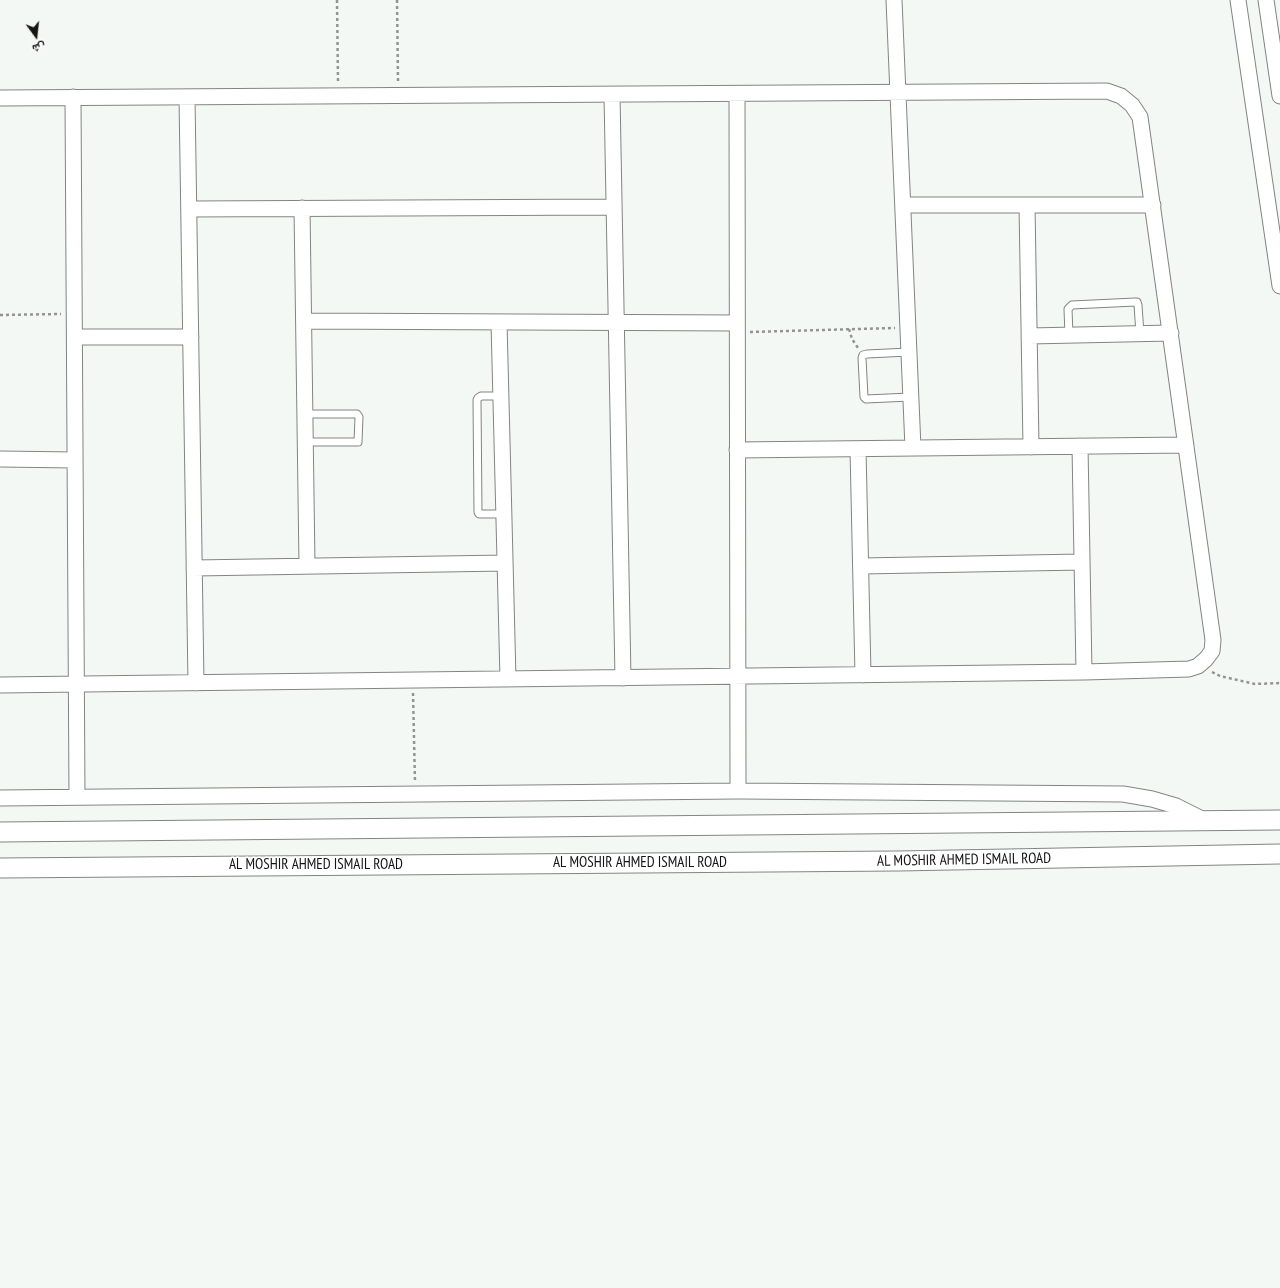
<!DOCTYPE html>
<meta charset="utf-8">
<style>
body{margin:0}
#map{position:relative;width:1280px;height:1288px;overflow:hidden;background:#f3f8f5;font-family:"PT Sans Narrow",Vazirmatn,sans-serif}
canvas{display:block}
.north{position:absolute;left:16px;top:16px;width:40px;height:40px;-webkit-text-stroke:3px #fff;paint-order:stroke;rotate:165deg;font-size:11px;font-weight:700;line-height:16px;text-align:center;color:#131414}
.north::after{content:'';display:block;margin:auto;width:14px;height:18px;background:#131414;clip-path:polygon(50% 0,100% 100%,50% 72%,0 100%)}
</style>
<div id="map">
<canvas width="1280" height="1288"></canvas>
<div class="north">ش</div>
</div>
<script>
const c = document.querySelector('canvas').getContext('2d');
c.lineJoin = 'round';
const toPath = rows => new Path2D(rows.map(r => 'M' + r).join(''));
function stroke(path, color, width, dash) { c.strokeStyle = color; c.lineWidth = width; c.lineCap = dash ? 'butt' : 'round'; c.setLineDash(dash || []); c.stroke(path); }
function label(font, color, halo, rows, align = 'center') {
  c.font = font + ' "PT Sans Narrow",sans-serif'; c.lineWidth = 3; c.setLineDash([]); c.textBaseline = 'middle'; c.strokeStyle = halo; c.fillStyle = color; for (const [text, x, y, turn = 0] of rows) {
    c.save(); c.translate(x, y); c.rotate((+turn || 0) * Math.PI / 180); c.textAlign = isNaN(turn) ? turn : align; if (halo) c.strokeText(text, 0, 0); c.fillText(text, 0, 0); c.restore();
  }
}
const path = toPath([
 [337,0,338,82],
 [397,0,398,81],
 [0,315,61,314],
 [849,329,852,339,858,348],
 [750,332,895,328],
 [1212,672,1220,676,1255,684,1280,683],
 [413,693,415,782]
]);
const service = toPath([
 [1069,335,1068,309,1072,305,1135,302,1137,302,1138,305,1140,334],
 [909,352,867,354,863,355,862,358,864,397,866,399,910,397],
 [501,396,481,396,478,398,477,400,478,512,479,514,504,514],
 [305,414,357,414,359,417,358,442,305,442]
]);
const minor = toPath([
 [894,0,913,448],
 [1238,0,1280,286],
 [1266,0,1280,96],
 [737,94,738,791],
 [612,95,623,678],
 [73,97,77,797],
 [187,97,196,683],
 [0,98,1107,91,1121,96,1132,105,1140,117,1213,640,1212,651,1206,659,1198,666,1189,669,1084,672,0,685],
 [903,205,1153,205],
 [1027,205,1031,447],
 [302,208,307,566],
 [189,209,614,207],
 [304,321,737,323],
 [499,322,508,679],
 [1029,336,1171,333],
 [75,337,191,337],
 [1080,446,1084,672],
 [858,449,863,675],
 [737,450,1186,445],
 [0,459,75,460],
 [861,566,1082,562],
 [194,568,505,563],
 [0,798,738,791,1123,794,1152,799,1176,806,1204,820]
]);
const tertiary = toPath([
 [0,832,1280,820],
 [0,868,898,861,1280,854]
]);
const streetNames = [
 ["AL MOSHIR AHMED ISMAIL ROAD",964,860,-1],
 ["AL MOSHIR AHMED ISMAIL ROAD",640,863],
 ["AL MOSHIR AHMED ISMAIL ROAD",316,865]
];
stroke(service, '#818583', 9);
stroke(minor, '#818583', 17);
stroke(tertiary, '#818583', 21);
stroke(path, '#919493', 2.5, [3, 3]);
stroke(service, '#fff', 7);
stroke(minor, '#fff', 15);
stroke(tertiary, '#fff', 19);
label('15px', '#131414', '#fff', streetNames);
</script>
